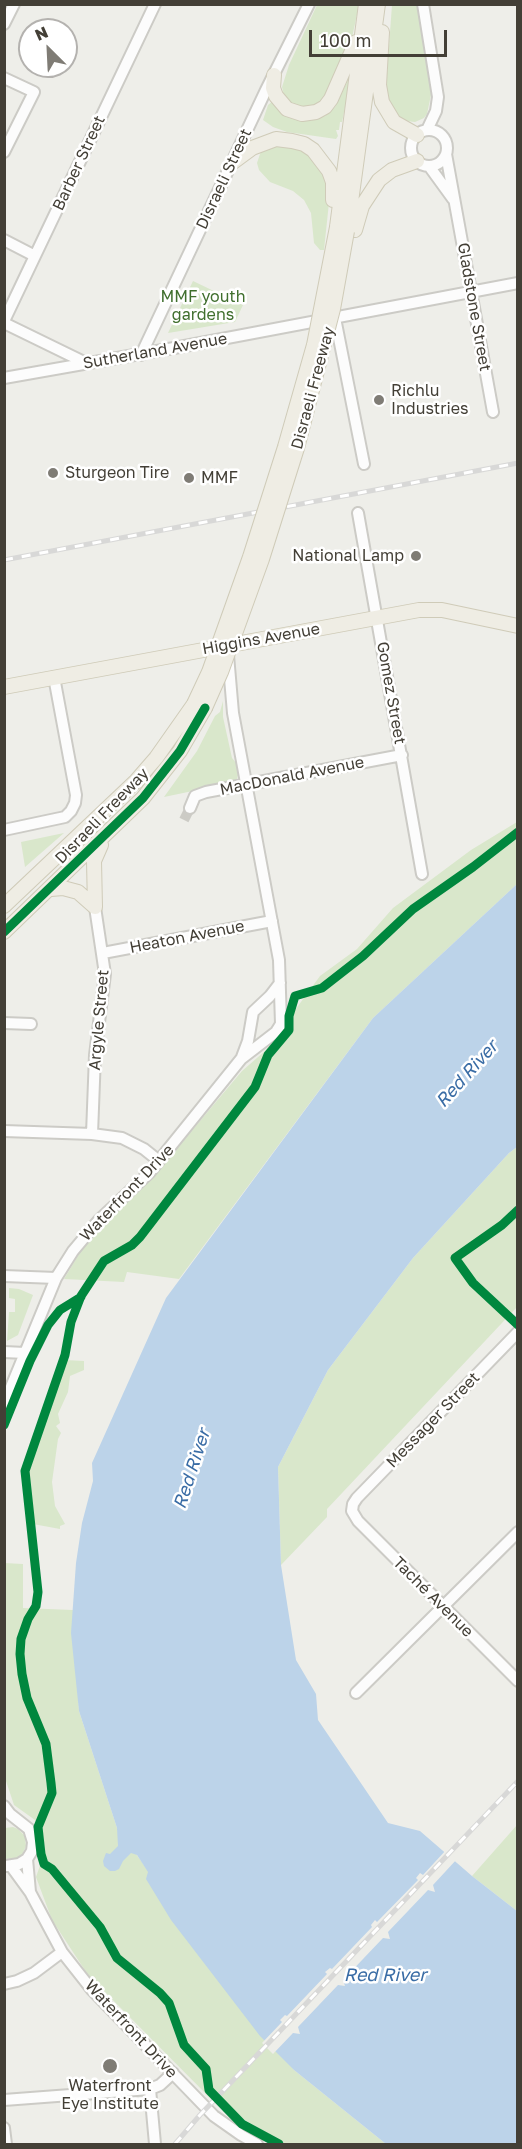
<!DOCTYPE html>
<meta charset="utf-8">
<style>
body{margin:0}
#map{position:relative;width:522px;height:2149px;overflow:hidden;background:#eeeee9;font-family:"Golos Text",sans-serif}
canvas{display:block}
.frame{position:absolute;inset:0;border:6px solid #433f36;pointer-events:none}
.north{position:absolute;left:18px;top:18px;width:60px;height:60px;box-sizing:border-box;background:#fff;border:2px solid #b4b2af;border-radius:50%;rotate:336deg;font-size:16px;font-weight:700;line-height:24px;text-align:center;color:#433f36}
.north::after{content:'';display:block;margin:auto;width:21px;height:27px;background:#7f7c75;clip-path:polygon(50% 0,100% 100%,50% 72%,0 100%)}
.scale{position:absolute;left:309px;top:30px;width:138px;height:27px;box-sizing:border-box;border:3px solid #433f36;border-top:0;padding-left:8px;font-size:18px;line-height:21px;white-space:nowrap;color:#433f36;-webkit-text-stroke:4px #fff;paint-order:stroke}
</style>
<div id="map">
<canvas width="522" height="2149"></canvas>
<div class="frame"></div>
<div class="north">N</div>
<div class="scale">100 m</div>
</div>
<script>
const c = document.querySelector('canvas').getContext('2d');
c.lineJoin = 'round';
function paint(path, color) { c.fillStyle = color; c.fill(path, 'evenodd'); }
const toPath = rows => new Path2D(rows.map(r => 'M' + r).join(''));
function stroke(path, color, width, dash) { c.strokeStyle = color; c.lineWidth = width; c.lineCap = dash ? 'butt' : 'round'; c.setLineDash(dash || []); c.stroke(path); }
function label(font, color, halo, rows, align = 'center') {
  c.font = font + ' "Golos Text",sans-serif'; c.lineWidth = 5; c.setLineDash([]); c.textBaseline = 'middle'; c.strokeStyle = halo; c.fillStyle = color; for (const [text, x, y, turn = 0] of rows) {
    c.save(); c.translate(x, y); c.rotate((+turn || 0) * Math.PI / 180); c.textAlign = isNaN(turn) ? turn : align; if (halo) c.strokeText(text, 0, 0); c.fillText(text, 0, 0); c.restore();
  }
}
const green = toPath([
 [317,5,359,5,350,47,329,97,310,109,291,105,285,99,282,87,289,65],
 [392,5,421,5,418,6,431,78,431,95,427,114,424,118,415,122,406,121,398,116,389,99,386,87],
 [349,78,351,78,342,122,340,122,339,130,336,130,338,136,336,139,287,132,273,127,263,120,268,105,273,101,300,120,309,120,325,116,335,107],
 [272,146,292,147,306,152,323,169,330,193,324,250,320,250,314,243,311,213,304,200,293,191,270,182,259,170,257,163,261,151],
 [193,281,243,305,235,322,168,333],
 [223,701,223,717,232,758,237,764,238,775,237,779,231,783,164,797,197,751,215,716,220,712],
 [517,822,517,884,373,1018,179,1279,127,1272,124,1282,64,1279,88,1239,146,1185,242,1071,265,1051,320,976,357,949,393,908,471,850],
 [64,833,25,867,21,842],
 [517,1147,517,1307,327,1509,327,1517,281,1565,278,1467,328,1370,413,1258,509,1153],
 [9,1288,19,1289,33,1295,18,1335,7,1341,9,1312,15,1312,15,1299,9,1298],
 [65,1360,84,1361,84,1370,70,1376,68,1392,58,1414,60,1423,56,1426,61,1433,58,1439,52,1482,55,1506,65,1524,60,1526,60,1529,33,1524,25,1472],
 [4,1563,23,1564,23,1608,73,1610,79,1711,117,1828,294,2070,386,2144,286,2144,214,2102,88,1975,52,1920,36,1877,45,1851,43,1834,35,1820,14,1805,5,1778],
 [517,1825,517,1911,472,1876],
 [13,1827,18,1829,25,1836,26,1846,22,1855,17,1858,6,1859,5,1858,5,1828]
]);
const water = toPath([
 [517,884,517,1147,509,1153,413,1258,328,1370,278,1467,281,1565,296,1660,316,1694,318,1720,388,1823,420,1831,472,1876,517,1911,517,2144,386,2144,294,2070,260,2036,171,1920,146,1879,148,1872,137,1855,131,1853,123,1861,119,1869,115,1871,110,1871,104,1866,103,1861,106,1853,110,1854,118,1846,117,1828,79,1711,71,1633,76,1563,82,1523,93,1481,92,1463,166,1298,373,1018]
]);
const pier = toPath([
 [446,1850,457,1859,433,1885,435,1892,428,1890,388,1932,390,1939,383,1938,343,1980,345,1986,338,1985,298,2027,300,2034,293,2033,273,2054,262,2043,282,2022,280,2020,285,2015,287,2016,327,1974,325,1972,330,1968,332,1969,372,1927,371,1925,375,1920,377,1922,418,1880,416,1878,420,1873,423,1875]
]);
const minorTunnel = toPath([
 [184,820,190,808]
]);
const minor = toPath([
 [423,4,438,97,436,111,427,130],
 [4,24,14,4],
 [4,78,34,92,4,152],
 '411 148a18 18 0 1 1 36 0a18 18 0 1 1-36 0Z',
 [446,154,493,412],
 [429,166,453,199],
 [4,240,35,256],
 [335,318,364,464],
 [4,321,155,4],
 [4,323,86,363],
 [141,355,266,90,309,4],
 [4,378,174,348,518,283],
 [358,513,422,874],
 [190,808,195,796,206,792,402,755],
 [4,830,65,817,71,811,75,803,76,795,54,677],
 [103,953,272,921],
 [4,1023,31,1024],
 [242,1057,248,1041,253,1012,270,996,280,983],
 [4,1131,92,1134,122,1138,144,1149,159,1161],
 [92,1134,95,1055,105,974,95,907],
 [4,1276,56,1278],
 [518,1332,357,1498,353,1504,352,1511,358,1521,518,1681],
 [4,1352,25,1353],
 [4,1404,56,1278,73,1251,99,1220,149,1173,241,1059,276,1032,281,1024,279,960,233,713,228,655],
 [356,1693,518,1532],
 [4,1806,10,1814,29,1829,33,1842,32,1851,27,1859,19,1864,6,1866],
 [27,1859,30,1892],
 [11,1866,30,1892,62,1952,92,1990,214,2116,241,2135,257,2144],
 [4,1984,17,1981,34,1973,62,1952],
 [150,2089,155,2144],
 [4,2100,150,2089,160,2085,173,2073],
 [4,2128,6,2144]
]);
const major = toPath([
 [382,32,379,85,382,102,394,122,417,135],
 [274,75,273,88,276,96,287,109,302,114,316,112,325,107,331,99,356,42],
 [233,162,252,148,276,139,292,141,304,144,313,150,329,171,333,182,333,200],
 [337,227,366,4],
 [355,230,362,206,379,180,392,170,417,161],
 [347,231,378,4],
 [4,687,419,610,442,610,518,626],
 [51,889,63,888,78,892,95,907],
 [4,906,136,781,156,758,194,704],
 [95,907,94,861,101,845],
 [4,932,143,798,180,751,205,708]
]);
const rail = toPath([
 [4,560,518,463],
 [175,2144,200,2115,518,1781]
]);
const majorBridge = toPath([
 [194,704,209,672,250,557,285,447,314,345,337,227],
 [205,708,221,672,262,559,297,448,333,309,347,231]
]);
const cycleway = toPath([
 [4,932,143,798,180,751,205,708],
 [518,1210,502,1225,455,1258,473,1283,518,1325],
 [4,1425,30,1361,48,1325,60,1310,81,1297],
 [279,2144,242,2124,209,2090,206,2069,184,2045,169,2003,160,1993,117,1958,100,1927,52,1869,44,1864,41,1854,38,1827,52,1793,51,1783,46,1744,27,1698,22,1674,20,1654,21,1639,28,1619,36,1606,38,1592,25,1471,65,1355,71,1322,81,1296,104,1261,132,1245,140,1237,255,1087,268,1055,289,1030,289,1016,295,996,322,988,363,956,413,909,473,867,518,832]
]);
const markers = [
 [379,400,6,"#7f7c75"],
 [53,473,6,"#7f7c75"],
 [189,478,6,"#7f7c75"],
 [416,556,6,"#7f7c75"],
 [110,2066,8,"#7f7c75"]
];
const streetNames = [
 ["Barber Street",79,163,-65],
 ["Disraeli Street",224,179,-65],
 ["Gladstone Street",474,307,80],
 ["Sutherland Avenue",155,351,-10],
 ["Disraeli Freeway",313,388,-75],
 ["Higgins Avenue",261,639,-10],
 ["Gomez Street",391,693,80],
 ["MacDonald Avenue",292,776,-11],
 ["Disraeli Freeway",102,816,-46],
 ["Heaton Avenue",187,937,-11],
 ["Argyle Street",99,1020,-85],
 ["Waterfront Drive",127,1193,-46],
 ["Messager Street",433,1420,-46],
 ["Taché Avenue",433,1597,45],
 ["Waterfront Drive",131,2029,47]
];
const parkNames = [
 ["MMF youth",203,297],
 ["gardens",203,315]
];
const poiNames = [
 ["Richlu",391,391],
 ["Industries",391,409],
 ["Sturgeon Tire",65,473],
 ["MMF",201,478],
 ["National Lamp",404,556,"right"],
 ["Waterfront",110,2086,"center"],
 ["Eye Institute",110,2104,"center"]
];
const waterNames = [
 ["Red River",467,1074,-48],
 ["Red River",192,1469,-72],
 ["Red River",385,1975]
];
paint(green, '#d9e7cb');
paint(water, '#bcd3e9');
paint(pier, '#eeeee9');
stroke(minorTunnel, '#cccbc5', 10, [10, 5]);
stroke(minor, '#cccbc6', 14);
stroke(major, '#cfcbb8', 16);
stroke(minor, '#fcfcfc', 10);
stroke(major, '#efede4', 14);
stroke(rail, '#d8d8d7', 5);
stroke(rail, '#fff', 3, [9]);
stroke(majorBridge, '#cfcbb8', 16, []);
stroke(majorBridge, '#efede4', 14);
stroke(cycleway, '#00873e', 9);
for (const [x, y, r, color] of markers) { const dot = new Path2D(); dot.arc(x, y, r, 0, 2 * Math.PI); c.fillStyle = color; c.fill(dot); stroke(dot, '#fff', 2); }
label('16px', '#433f36', '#fff', streetNames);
label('16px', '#406f2e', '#fff', parkNames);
label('16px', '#433f36', '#fff', poiNames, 'left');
label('italic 18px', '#396ca5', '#fff', waterNames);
</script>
